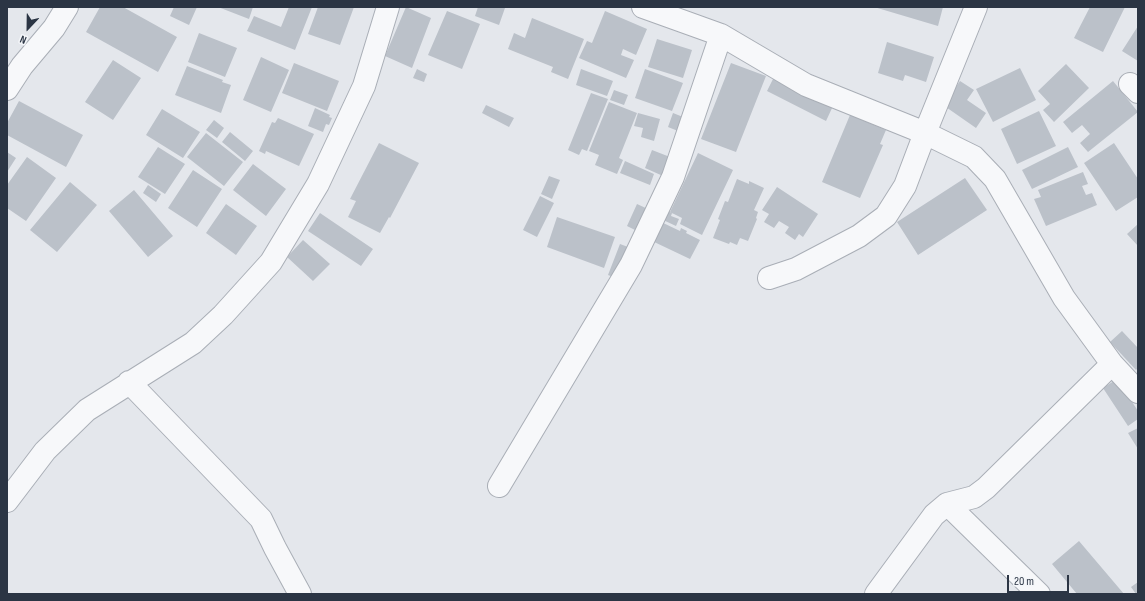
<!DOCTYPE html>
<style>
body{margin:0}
#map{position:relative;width:1145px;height:601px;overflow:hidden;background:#e4e7ec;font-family:"Sofia Sans Condensed",sans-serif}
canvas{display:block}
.frame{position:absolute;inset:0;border:8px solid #2b3544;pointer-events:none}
.north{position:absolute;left:8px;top:8px;width:40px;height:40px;-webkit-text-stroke:3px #f4f6f9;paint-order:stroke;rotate:202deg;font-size:11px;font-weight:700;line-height:16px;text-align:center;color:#2b3544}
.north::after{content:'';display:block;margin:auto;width:14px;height:18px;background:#2b3544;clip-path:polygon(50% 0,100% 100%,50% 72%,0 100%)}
.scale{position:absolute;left:1007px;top:575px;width:62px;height:18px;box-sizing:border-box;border:2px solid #2b3544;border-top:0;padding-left:5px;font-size:12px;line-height:14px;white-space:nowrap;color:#2b3544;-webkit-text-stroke:3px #f4f6f9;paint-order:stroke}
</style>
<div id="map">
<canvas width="1145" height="601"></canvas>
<div class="frame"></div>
<div class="north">N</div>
<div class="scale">20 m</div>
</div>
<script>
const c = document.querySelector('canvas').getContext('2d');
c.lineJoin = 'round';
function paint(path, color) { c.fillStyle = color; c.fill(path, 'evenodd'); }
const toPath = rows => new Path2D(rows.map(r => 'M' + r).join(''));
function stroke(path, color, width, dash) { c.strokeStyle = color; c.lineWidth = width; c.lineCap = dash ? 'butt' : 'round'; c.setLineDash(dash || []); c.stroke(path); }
const building = toPath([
 [100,7,123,7,177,37,158,72,86,32],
 [174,7,197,7,189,25,170,16],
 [218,7,253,7,249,19],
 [289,7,312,7,295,50,247,31,254,16,281,27],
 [318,7,354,7,340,45,308,34],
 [406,7,431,18,412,68,385,56],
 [478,7,505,8,499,25,475,16],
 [874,7,943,7,938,26],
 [1090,7,1125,7,1103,52,1074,38],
 [447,11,480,24,462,69,428,55],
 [605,11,647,29,636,55,623,49,621,55,634,60,626,78,579,58,587,41,592,43],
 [532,18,584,39,568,79,551,72,553,67,508,49,514,33,525,38],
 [1138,26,1138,61,1122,51],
 [199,33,237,48,225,77,188,62],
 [657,39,692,50,683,78,648,67],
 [887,42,934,57,926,82,905,75,903,81,878,73],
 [261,57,289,70,271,112,243,100],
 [113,60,141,78,113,120,85,102],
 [294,63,339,81,327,111,282,93],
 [731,63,766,76,736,152,701,139],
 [1066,64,1089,88,1054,122,1043,110,1050,104,1038,91],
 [187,66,223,80,222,82,231,85,221,113,175,95],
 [1020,68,1036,100,993,122,976,89],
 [417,69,427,74,424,82,413,78],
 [581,69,613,81,607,96,576,85],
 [645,69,683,83,672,111,635,98],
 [774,77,833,106,826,121,767,91],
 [960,81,974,90,967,100,986,113,976,128,943,105],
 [1113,81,1138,112,1088,152,1080,143,1090,134,1082,125,1072,133,1063,122],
 [614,90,628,95,624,105,610,100],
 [591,93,608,99,587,151,582,149,579,155,568,150],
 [19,101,83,135,66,167,7,135,7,123],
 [609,102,637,113,619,158,623,160,617,174,595,165,599,155,589,151],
 [486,105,514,118,509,127,482,113],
 [315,108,330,115,329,117,332,118,329,125,326,124,323,132,308,126],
 [162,109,200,132,183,158,146,135],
 [1039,111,1056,146,1017,164,1001,129],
 [638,113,660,119,654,141,641,137,643,128,634,126],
 [673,113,683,117,678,131,668,127],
 [850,115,886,130,880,144,883,145,860,198,822,182],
 [278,118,314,134,299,166,266,151,265,154,259,151,272,122,275,123],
 [214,120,224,128,217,138,206,130],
 [230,132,253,151,245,161,222,142],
 [206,133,243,162,224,186,187,157],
 [379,143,419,163,390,218,389,217,380,233,348,217,356,201,350,199],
 [1114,143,1138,179,1138,197,1116,211,1084,163],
 [158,147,185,164,165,194,138,177],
 [1068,147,1078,167,1032,189,1022,170],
 [652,150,670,157,663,176,645,168],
 [7,152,16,158,7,172],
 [698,153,733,170,702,235,680,224,682,218,670,212],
 [27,157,56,178,26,221,7,208,7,185],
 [625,161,654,174,650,185,620,173],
 [253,164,286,189,266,216,233,190],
 [193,170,222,189,197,227,168,208],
 [1083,172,1088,184,1082,186,1086,195,1092,193,1097,205,1046,226,1034,199,1041,197,1038,190],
 [549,176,560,180,552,199,541,194],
 [965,178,987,210,918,255,897,222],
 [737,179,749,184,749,181,764,188,754,210,758,212,756,218,757,219,748,241,740,238,737,245,730,242,729,244,713,238,720,220,718,219,725,201,728,202],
 [70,182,97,205,57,252,30,230],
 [148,185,161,194,156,202,143,193],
 [777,187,818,214,803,237,799,234,795,240,785,233,789,227,779,221,774,228,764,222,769,214,762,210],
 [134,190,173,236,148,257,109,211],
 [540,196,554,203,537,237,523,230],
 [226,204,257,226,236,255,206,233],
 [637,204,650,210,639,232,627,226],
 [664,210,672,213,671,216,679,219,676,226,661,219],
 [320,213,373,249,361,266,308,231],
 [557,217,615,237,604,268,547,247],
 [659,221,680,231,681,228,687,231,686,233,700,240,690,259,650,240],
 [1138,224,1138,246,1127,234],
 [303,240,330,264,313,281,287,257],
 [620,244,628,247,616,278,608,275],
 [1122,331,1138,348,1138,368,1136,370,1110,342],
 [1117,379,1138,411,1138,419,1128,426,1103,388],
 [1138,428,1138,449,1128,433],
 [1079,541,1124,594,1077,594,1052,564],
 [1138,582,1138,594,1136,594,1131,587]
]);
const minor = toPath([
 [643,7,721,35,806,85,925,133,974,157,995,179,1064,298,1112,364,1138,392],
 [1130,84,1138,92],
 [7,89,22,66,54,28,67,7],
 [769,278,796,269,859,236,886,216,905,186,925,133,976,7],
 [129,382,261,519,275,548,300,594],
 [499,486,631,265,673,177,721,35],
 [7,501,45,451,87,410,193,343,223,315,271,262,318,184,364,86,388,7],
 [947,504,1039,594],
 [876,594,934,515,947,504,974,497,986,488,1112,364]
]);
paint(building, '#bbc1c9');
stroke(minor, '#a9aeb6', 24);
stroke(minor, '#f7f8fa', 22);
</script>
